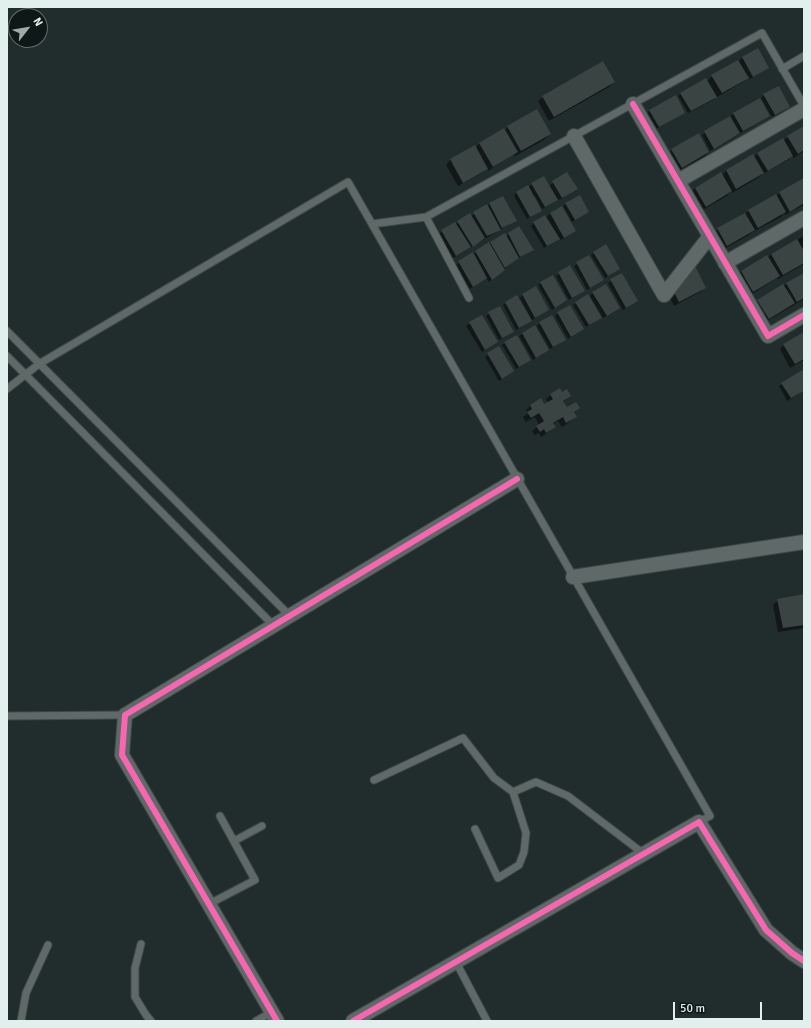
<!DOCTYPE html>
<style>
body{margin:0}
#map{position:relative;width:811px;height:1028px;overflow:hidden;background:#212d2c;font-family:Signika,sans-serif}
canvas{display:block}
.frame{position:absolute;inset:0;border:8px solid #e1efed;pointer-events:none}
.north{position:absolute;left:8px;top:8px;width:40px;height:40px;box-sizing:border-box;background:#0e1817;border:1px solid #626e6d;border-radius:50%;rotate:59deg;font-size:11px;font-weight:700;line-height:16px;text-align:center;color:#e1efed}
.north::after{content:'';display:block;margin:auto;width:14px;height:18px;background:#9eaba9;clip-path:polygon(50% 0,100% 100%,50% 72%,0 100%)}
.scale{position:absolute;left:673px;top:1002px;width:89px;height:18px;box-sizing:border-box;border:2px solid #e1efed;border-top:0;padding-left:5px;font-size:12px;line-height:14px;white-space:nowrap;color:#e1efed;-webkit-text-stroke:3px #0e1817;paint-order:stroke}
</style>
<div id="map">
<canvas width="811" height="1028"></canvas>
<div class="frame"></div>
<div class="north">N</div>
<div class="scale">50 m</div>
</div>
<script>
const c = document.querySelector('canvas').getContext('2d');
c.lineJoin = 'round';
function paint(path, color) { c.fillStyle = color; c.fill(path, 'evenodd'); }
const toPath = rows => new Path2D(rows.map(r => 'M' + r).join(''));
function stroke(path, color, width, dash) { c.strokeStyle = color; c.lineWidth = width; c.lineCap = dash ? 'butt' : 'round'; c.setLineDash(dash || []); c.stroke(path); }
const shadow = toPath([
 [742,58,768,68,750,79,749,77,743,82,717,97,716,96,713,100,688,113,678,96,681,93,707,81,712,76,738,62],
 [614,82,609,87,549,121,538,101,543,97],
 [764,95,789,107,772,117,761,98],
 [650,110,684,112,656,129,647,113],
 [734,114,769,116,710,151,702,135],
 [508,127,550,134,544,140,515,156,514,154,488,171,487,168,482,173,458,186,446,165,450,160,475,147,475,148,479,144,503,130,504,131],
 [804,127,804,151,794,158,792,156,789,159,765,173,764,172,758,178,732,193,731,191,727,196,701,211,691,193,695,188,721,174,722,175,726,171,753,156,754,157,758,153,783,141,788,137],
 [672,150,708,152,704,157,678,171,668,154],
 [567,173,573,191,559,200,558,198,554,202,542,209,535,196,533,197,541,210,527,219,514,196,516,193,528,187,528,188,532,184,549,186],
 [804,179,804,205,785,215,784,213,781,217,753,232,753,231,749,235,722,250,713,234,718,229,745,215,748,211,776,196,779,193],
 [490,204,515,221,453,258,439,234,442,231,471,216],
 [566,204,588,211,572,222,563,206],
 [561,208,575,231,561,240,559,238,544,248,531,226,534,223,546,218,550,214],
 [509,234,532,250,517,259,489,282,486,277,470,289,456,265,491,242,506,237],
 [804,236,804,264,778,279,777,278,749,296,737,276,741,271,768,258,771,254],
 [594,253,619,269,605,278,591,255],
 [589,256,602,280,587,290,574,266],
 [570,267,581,293,569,300,556,276],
 [621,274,636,301,623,310,608,283],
 [804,274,804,299,764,323,753,305,758,301],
 [541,283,566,300,552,310,538,285],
 [664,285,705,288,700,292,674,306],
 [593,293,616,310,603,318,590,296],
 [523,295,548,310,532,320,520,298,518,299,530,321,516,330,503,305,517,296,518,299],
 [576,303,601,317,586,327,573,305],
 [500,307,513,331,499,340,486,316],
 [558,313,583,329,568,339,555,316],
 [481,316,497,342,482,352,466,326],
 [540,323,565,340,550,349,537,326],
 [534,327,548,350,533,360,519,336],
 [804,333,804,360,790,368,780,349,784,345],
 [505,343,530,360,516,369,502,345],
 [499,347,513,371,499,381,485,357],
 [804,370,804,391,787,401,779,386],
 [562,394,570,396,563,402,567,409,578,408,574,413,576,417,571,421,562,427,558,421,553,424,554,427,550,431,541,437,539,433,535,435,532,431,539,425,535,417,526,422,523,417,528,413,526,410,530,406,544,405,548,403,546,399,551,395],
 [804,596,804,628,778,632,773,605,778,600]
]);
const building = toPath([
 [758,48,769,68,753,77,742,57],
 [738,60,749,78,722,93,711,75],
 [603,61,615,82,554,117,542,96],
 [706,78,717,97,691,111,680,93],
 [779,86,790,107,775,115,763,94],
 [676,95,685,113,659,127,649,110],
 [760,98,770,116,743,131,733,113],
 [537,109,551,134,521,151,507,126],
 [730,116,740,133,714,149,704,131],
 [804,126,804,150,798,154,787,136],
 [504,128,518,152,493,167,479,143],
 [699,133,709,152,682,168,671,149],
 [783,138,793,156,768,171,757,153],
 [475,145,488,169,463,183,450,159],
 [753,154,764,173,736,189,726,170],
 [567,172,578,189,562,198,552,181],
 [721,172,732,191,706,207,695,188],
 [544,176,558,200,545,207,531,183],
 [804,178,804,203,790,212,779,192],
 [528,185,542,211,530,217,516,192],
 [776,194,786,212,758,228,748,210],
 [580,195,589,212,575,220,565,203],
 [503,196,517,221,502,228,489,203],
 [487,204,501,230,487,236,473,212],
 [562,206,576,231,564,238,550,213],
 [470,213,485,238,473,247,457,221],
 [745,213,755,230,727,246,717,228],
 [545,215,560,239,547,246,533,222],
 [455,222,471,247,456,256,441,230],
 [519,226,534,250,520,257,508,233],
 [505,233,519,258,505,268,490,242],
 [797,239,804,251,804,263,783,275,771,254],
 [489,242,505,270,492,280,475,251],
 [606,244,620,269,608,276,593,252],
 [473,252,487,278,473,287,458,261],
 [589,255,604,280,590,288,576,262],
 [767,255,780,276,753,292,741,271],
 [570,265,585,291,572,298,558,272],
 [695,266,706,288,679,302,668,280],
 [622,273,638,301,626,308,610,279],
 [804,273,804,298,797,302,786,283],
 [553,275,567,300,555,308,540,282],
 [606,284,620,308,607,316,592,292],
 [783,284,795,303,769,319,757,300],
 [536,286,549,310,535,318,522,294],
 [588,294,602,318,589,325,575,302],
 [517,295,532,321,519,328,505,302],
 [570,305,584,329,571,337,557,312],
 [500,306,514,332,502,338,488,312],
 [482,315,498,342,485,350,469,322],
 [552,315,566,340,553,347,539,322],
 [535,325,549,350,536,358,522,333],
 [804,332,804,359,795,364,783,344],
 [517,335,531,360,519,367,504,342],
 [499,346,514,371,502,379,487,353],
 [804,369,804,391,791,398,781,383],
 [560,388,562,392,567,389,571,396,563,401,567,407,576,402,580,408,574,412,577,417,566,423,563,417,553,423,556,427,546,433,544,429,540,432,536,426,544,421,539,413,531,418,527,412,532,409,530,405,541,398,544,404,553,399,550,394],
 [804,594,804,625,783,628,777,599]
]);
const lane = toPath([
 [782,69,804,56],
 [426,217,469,298],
 [372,224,426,217,762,33,804,106],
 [7,331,289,615],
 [7,356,274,626],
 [7,389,39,364,348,182,710,816,699,822],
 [7,716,125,715],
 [374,780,463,738,494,778,513,792],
 [475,829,498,878,519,865,524,852,526,833,513,792,536,782,568,796,644,854],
 [234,841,262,826],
 [209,904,255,880,220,816],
 [141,944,135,968,135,997,146,1015,151,1021],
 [456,962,487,1021],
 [21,1021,26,993,48,945],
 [256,1021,272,1012]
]);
const street = toPath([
 [633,104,768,336,804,315],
 [574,136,664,295,710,236],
 [678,181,804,109],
 [725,263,804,218],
 [573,577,804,542],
 [277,1021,122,755,125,715,517,479],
 [353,1021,699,822,766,930,792,953,804,961]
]);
const cycleway = toPath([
 [633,104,768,336,804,315],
 [277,1021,122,755,125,715,517,479],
 [353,1021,699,822,766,930,792,953,804,961]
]);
paint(shadow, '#0007');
paint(building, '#3a4443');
stroke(lane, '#3e4947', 9);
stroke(street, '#3e4947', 16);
stroke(lane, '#5f6968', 7);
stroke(street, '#5f6968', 14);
stroke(cycleway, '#f766af', 6);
</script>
